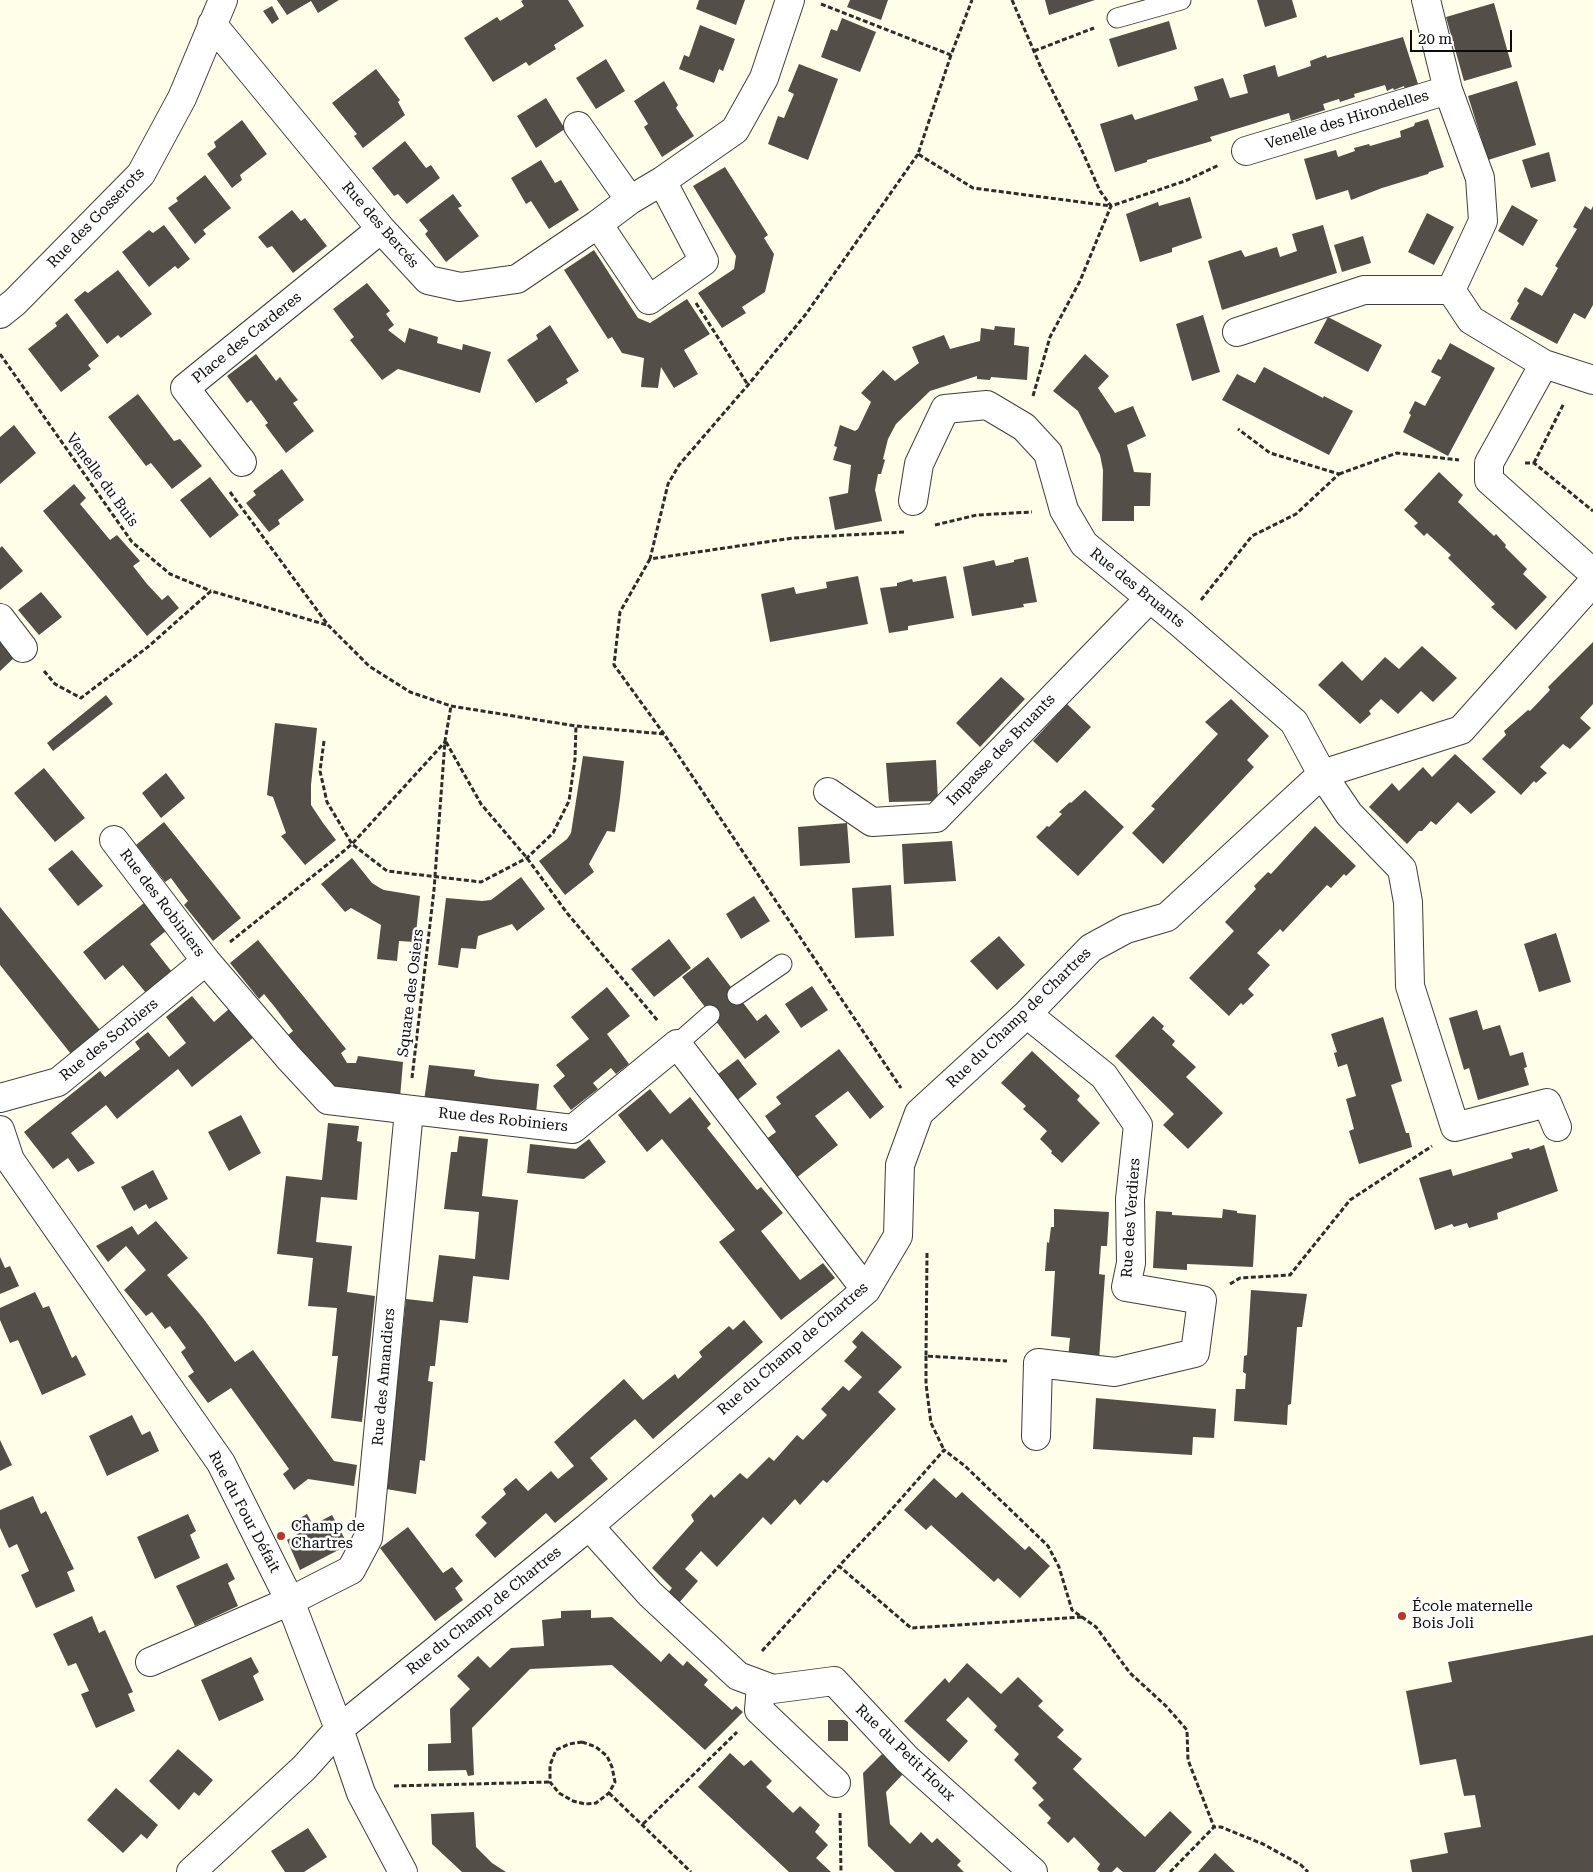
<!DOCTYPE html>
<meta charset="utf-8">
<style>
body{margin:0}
#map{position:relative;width:1593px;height:1872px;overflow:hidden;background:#fffee8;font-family:"Roboto Serif",serif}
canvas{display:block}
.scale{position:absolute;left:1410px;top:30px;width:102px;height:22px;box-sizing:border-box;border:2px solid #0b0b0b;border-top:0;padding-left:6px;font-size:15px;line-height:18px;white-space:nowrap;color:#0b0b0b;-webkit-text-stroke:4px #fff;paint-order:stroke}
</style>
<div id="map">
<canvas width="1593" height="1872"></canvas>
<div class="scale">20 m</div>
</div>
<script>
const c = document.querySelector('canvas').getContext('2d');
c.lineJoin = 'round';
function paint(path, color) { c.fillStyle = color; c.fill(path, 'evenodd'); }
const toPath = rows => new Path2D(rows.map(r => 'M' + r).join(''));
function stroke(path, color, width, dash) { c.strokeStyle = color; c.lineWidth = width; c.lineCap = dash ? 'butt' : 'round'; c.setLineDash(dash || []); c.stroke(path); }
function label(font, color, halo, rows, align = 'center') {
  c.font = font + ' "Roboto Serif",serif'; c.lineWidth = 5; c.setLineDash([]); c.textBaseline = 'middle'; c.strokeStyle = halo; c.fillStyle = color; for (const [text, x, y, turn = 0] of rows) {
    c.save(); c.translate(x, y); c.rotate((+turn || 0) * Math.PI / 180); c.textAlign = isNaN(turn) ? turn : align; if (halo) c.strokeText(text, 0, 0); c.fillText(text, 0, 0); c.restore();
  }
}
const building = toPath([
 [277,0,339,0,318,13,311,1,287,15],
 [523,0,568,0,584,26,554,45,556,49,535,62,529,66,526,62,493,82,464,38,497,17,500,21,524,6,521,1],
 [699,0,745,0,736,25,696,9],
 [850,0,888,0,881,20,847,7],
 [1045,0,1095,0,1049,15],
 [1257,0,1292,0,1297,17,1265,27],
 [1494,3,1512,67,1464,81,1446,17],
 [272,6,279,19,272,24,263,11],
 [842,18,876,32,860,72,821,57,831,29,837,31],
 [1169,21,1177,49,1118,67,1109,39],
 [700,25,735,39,723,71,719,69,714,83,679,69,684,55,689,57],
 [1403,37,1418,84,1405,89,1404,86,1394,90,1393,88,1387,91,1385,85,1354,94,1355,97,1340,102,1339,99,1323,104,1325,110,1291,121,1289,113,1282,115,1210,137,1212,141,1147,160,1147,162,1115,172,1100,124,1132,114,1135,120,1198,100,1194,87,1223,78,1230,98,1248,93,1243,75,1275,65,1278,77,1311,66,1310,61,1326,55,1327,58],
 [606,59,625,91,596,109,576,78],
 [799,64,838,79,808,160,768,144,778,116,784,118,794,94,788,91],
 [376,69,400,100,398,102,405,115,363,148,354,136,357,134,332,103],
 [664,81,678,105,676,108,694,136,662,157,644,127,648,124,634,101],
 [1517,81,1536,145,1488,160,1468,96],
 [546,98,565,129,536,148,517,116],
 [1428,119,1444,167,1429,172,1428,174,1382,188,1351,200,1348,190,1316,200,1304,159,1336,150,1338,157,1355,151,1354,148,1369,144,1370,146,1401,137,1400,131,1414,126,1415,123],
 [242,120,267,154,240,175,242,180,232,188,207,154,216,147,214,142],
 [405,141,426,168,431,165,440,178,407,204,398,194,394,196,372,168],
 [1549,152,1556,181,1531,188,1522,160],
 [541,160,555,183,561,180,579,210,549,229,531,201,526,204,511,178],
 [725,167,768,235,764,238,774,254,765,292,742,307,746,313,722,328,698,293,734,269,736,256,693,186],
 [205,175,231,208,203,230,206,234,195,244,168,208,178,201,176,198],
 [453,194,462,206,458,208,479,236,446,262,425,234,428,231,419,220],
 [1190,197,1202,238,1172,248,1172,252,1140,262,1126,214,1158,202,1159,206],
 [1512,205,1538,220,1523,246,1498,231],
 [1585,206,1591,210,1593,206,1593,305,1585,319,1574,313,1557,344,1510,319,1519,303,1517,301,1525,287,1542,296,1558,268,1555,266,1577,229,1573,227],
 [292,210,301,221,305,218,327,246,293,273,272,246,267,248,258,237],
 [1427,213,1454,227,1434,265,1408,252],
 [164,225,190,259,178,269,175,266,149,287,122,252,149,230,153,233],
 [1323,225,1337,273,1222,310,1208,261,1241,250,1245,257,1277,247,1280,257,1297,251,1292,234],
 [1363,236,1371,263,1342,272,1334,245],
 [594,250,638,318,650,323,687,299,710,334,684,350,698,374,674,388,661,367,658,388,641,387,644,358,622,353,612,337,608,339,564,270],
 [118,270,152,314,121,338,118,335,107,344,74,300,85,291,88,293],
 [367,283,390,311,386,314,394,325,388,330,405,343,409,328,438,337,437,343,462,350,463,344,491,352,480,393,398,369,382,380,350,340,354,337,333,309],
 [67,313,99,356,88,365,91,369,61,392,28,349,57,326,55,323],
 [1203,315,1220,372,1192,381,1176,324],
 [1328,317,1382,345,1368,372,1314,343],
 [550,325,579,371,566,379,568,383,536,403,507,360,538,339,536,335],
 [995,326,1015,328,1014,345,1029,347,1027,380,991,377,990,380,977,379,977,376,930,391,896,424,888,439,883,459,885,460,881,474,878,474,875,490,882,521,835,530,829,497,848,493,851,465,833,460,837,447,834,446,840,425,855,431,858,429,871,402,861,393,883,370,895,381,919,363,912,347,944,335,950,349,980,341,981,328,994,330],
 [1450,343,1495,368,1448,456,1403,432,1411,415,1409,413,1415,401,1425,406,1441,377,1431,372,1438,359,1441,360],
 [256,354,276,381,280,377,289,389,298,400,293,403,314,431,286,453,265,425,268,423,251,400,247,403,227,376],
 [1085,354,1109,376,1098,388,1115,413,1133,406,1146,436,1127,445,1134,472,1151,473,1150,506,1134,506,1134,521,1102,521,1103,470,1100,455,1078,411,1053,391],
 [1264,367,1323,398,1324,396,1353,411,1329,455,1222,400,1237,374,1255,383],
 [138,394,174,441,180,439,202,466,172,489,151,463,146,466,108,417],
 [14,425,36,453,0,484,0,437],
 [282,469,304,500,278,520,280,524,269,532,246,503,256,495,253,491],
 [1439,472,1463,495,1458,502,1494,536,1496,534,1506,545,1505,547,1527,569,1523,574,1547,597,1516,630,1491,607,1495,604,1448,558,1451,555,1427,533,1424,536,1414,526,1418,523,1404,510],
 [210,477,239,515,210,538,180,500],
 [74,484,86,498,80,504,110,540,117,535,140,561,133,566,147,584,162,600,168,595,179,608,147,636,43,511],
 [2,546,23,571,0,590,0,548],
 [1028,557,1037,602,1023,604,1024,607,972,616,963,567,994,560,996,566,1014,562,1014,560],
 [858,576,868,624,770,642,761,594,794,587,796,594,827,588,826,582],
 [946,576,954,618,908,626,908,630,889,633,880,588,897,586,897,583,912,579,913,582],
 [41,592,62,617,39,635,18,610],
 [0,641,15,657,0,671],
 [1593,642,1593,704,1580,718,1591,728,1570,749,1563,744,1540,767,1547,773,1536,783,1534,781,1521,795,1482,759,1506,735,1504,731,1528,710,1530,711,1550,690,1548,687],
 [1422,646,1457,678,1433,702,1421,691,1398,714,1381,699,1369,711,1371,714,1360,724,1318,685,1342,661,1362,681,1385,657,1399,669],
 [1001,677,1025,699,980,747,956,723],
 [106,695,113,704,53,751,47,743],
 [1231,699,1269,736,1247,760,1254,767,1163,864,1132,833,1155,809,1151,806,1218,734,1205,722],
 [1067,704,1091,727,1057,763,1033,741],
 [275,723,317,728,311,785,311,805,323,823,336,840,305,865,281,836,286,833,273,797,267,795],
 [1455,754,1496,792,1471,814,1458,802,1436,825,1431,821,1422,831,1419,831,1407,844,1369,807,1392,783,1399,791,1423,767,1432,777],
 [583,756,624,761,620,798,615,832,607,831,589,864,594,872,565,895,539,861,567,839,571,833],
 [936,760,938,801,889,802,886,763],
 [44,768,85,818,55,842,14,793],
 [166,773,185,798,161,818,142,793],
 [1085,790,1124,827,1078,876,1036,837,1047,826,1049,827,1062,814,1059,812,1070,802,1071,803],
 [164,822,241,918,213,941,184,905,188,901,179,889,171,878,165,882,136,845],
 [847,823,850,863,800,866,798,827],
 [1315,826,1356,866,1346,876,1344,874,1331,888,1327,885,1283,932,1280,929,1257,953,1270,965,1248,989,1254,995,1243,1005,1241,1003,1229,1016,1189,978,1234,931,1225,922,1256,889,1254,886,1268,872,1271,874],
 [952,841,956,881,904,884,902,844],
 [72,850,103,886,78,906,48,869],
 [352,858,372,883,380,888,384,890,420,896,415,942,399,941,397,961,377,959,381,925,351,908,345,912,321,884],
 [521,877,545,909,517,931,512,924,478,936,476,949,461,948,458,968,438,965,446,898,482,901,491,900],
 [891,885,894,936,855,938,852,888],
 [754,896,770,921,741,939,726,914],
 [144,903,167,930,150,944,172,972,146,993,123,965,105,980,83,952],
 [0,907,100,1030,71,1054,0,965],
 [1556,933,1571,982,1539,992,1524,944],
 [999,936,1025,965,997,990,970,961],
 [669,939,691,968,654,997,631,969],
 [258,940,346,1049,341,1053,347,1063,356,1063,358,1056,403,1062,400,1098,332,1090,288,1035,293,1031,274,1006,264,994,259,999,230,963],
 [708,957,757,1021,766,1014,780,1032,745,1059,682,977],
 [812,986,828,1010,801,1028,785,1004],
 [607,987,630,1016,607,1034,629,1064,616,1074,611,1068,593,1083,598,1089,571,1110,553,1086,565,1076,556,1065,589,1039,571,1017],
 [192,996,214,1022,230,1008,254,1037,192,1087,178,1069,117,1119,106,1105,71,1133,95,1163,78,1172,68,1158,53,1169,24,1132,100,1071,105,1077,122,1063,140,1049,135,1042,148,1032,169,1057,186,1043,166,1017],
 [1477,1010,1483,1030,1500,1025,1510,1056,1523,1052,1527,1067,1524,1068,1529,1085,1478,1100,1469,1068,1464,1070,1449,1018],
 [1153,1016,1164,1026,1162,1029,1175,1041,1172,1045,1196,1067,1186,1077,1223,1113,1188,1149,1163,1125,1174,1114,1115,1056],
 [1383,1017,1402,1081,1391,1085,1406,1133,1409,1133,1412,1147,1359,1164,1349,1131,1354,1129,1346,1099,1356,1096,1347,1064,1338,1067,1334,1053,1337,1052,1331,1034],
 [839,1049,884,1107,870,1119,848,1091,831,1104,815,1116,838,1145,795,1179,765,1140,776,1132,765,1116,781,1104,776,1097],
 [1032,1051,1080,1096,1077,1100,1100,1123,1062,1163,1051,1153,1052,1151,1040,1139,1047,1131,1023,1109,1026,1106,1001,1083],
 [738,1059,757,1084,735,1102,714,1077],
 [429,1065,475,1070,474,1076,491,1079,539,1084,536,1113,424,1101],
 [650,1089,670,1114,690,1097,711,1124,707,1128,757,1190,761,1187,783,1213,761,1231,800,1280,823,1263,835,1278,781,1320,719,1242,735,1230,662,1139,647,1152,618,1115],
 [241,1115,261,1153,229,1171,208,1132],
 [328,1123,359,1126,357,1141,362,1142,357,1200,321,1197,316,1242,352,1246,347,1292,375,1296,362,1422,331,1418,338,1356,332,1356,337,1308,308,1306,313,1258,277,1254,286,1176,322,1180],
 [459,1136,488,1139,482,1196,518,1200,509,1280,473,1276,468,1323,440,1320,435,1366,430,1366,428,1381,433,1382,425,1461,420,1460,416,1494,386,1489,406,1299,433,1302,439,1255,475,1259,479,1212,444,1209,451,1152,457,1152],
 [589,1139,606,1162,584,1179,527,1173,530,1144,576,1149],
 [1544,1145,1558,1191,1497,1213,1498,1219,1469,1228,1467,1223,1454,1227,1452,1224,1435,1230,1419,1178,1451,1169,1453,1176,1513,1158,1511,1153,1529,1148,1530,1150],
 [153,1170,168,1199,149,1209,146,1204,134,1211,121,1187],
 [1054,1209,1109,1212,1107,1246,1101,1246,1099,1274,1105,1275,1099,1360,1068,1358,1070,1338,1051,1336,1055,1271,1045,1271,1047,1242,1049,1243,1051,1227,1054,1227],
 [1223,1209,1237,1211,1237,1213,1256,1215,1253,1267,1187,1264,1187,1270,1153,1268,1156,1211,1172,1212,1172,1215,1222,1218],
 [156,1221,188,1258,167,1275,203,1318,235,1362,253,1350,334,1461,357,1465,354,1486,308,1479,294,1490,283,1474,289,1469,231,1388,208,1403,188,1376,194,1372,181,1352,186,1348,170,1326,165,1329,152,1312,146,1316,124,1290,146,1270,126,1246,108,1262,96,1246,132,1226,138,1235],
 [0,1257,5,1268,10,1266,19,1286,0,1294],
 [1251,1290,1307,1294,1302,1327,1297,1327,1291,1404,1288,1405,1287,1425,1234,1421,1236,1389,1245,1389,1246,1374,1243,1372,1244,1356,1247,1355],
 [35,1292,43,1308,49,1306,72,1358,76,1355,86,1375,42,1395,18,1340,10,1343,0,1320,0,1308],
 [744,1320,763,1342,653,1439,635,1419,590,1458,608,1479,555,1523,546,1513,495,1558,475,1535,487,1523,481,1517,506,1494,503,1489,516,1478,528,1491,551,1471,558,1479,574,1466,554,1442,624,1379,643,1400,675,1374,678,1379,702,1357,699,1352,729,1326,733,1330],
 [862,1331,902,1367,878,1392,896,1409,827,1483,823,1480,800,1505,795,1499,771,1525,763,1517,717,1567,701,1551,685,1569,698,1581,678,1604,667,1594,672,1588,652,1568,694,1521,691,1515,711,1494,714,1498,740,1473,747,1479,769,1457,774,1461,797,1435,803,1440,827,1415,821,1409,843,1386,849,1391,862,1377,844,1361,857,1347,852,1342],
 [1096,1398,1216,1409,1214,1438,1193,1437,1192,1455,1093,1449],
 [132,1415,142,1435,150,1431,159,1451,107,1476,89,1436],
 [0,1440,12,1465,0,1471],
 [934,1478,956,1498,962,1492,1025,1550,1029,1546,1050,1566,1020,1598,998,1578,994,1582,931,1525,926,1530,904,1510],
 [33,1496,41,1514,46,1511,74,1569,67,1572,75,1591,36,1608,21,1575,29,1571,17,1544,9,1548,0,1528,0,1510],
 [188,1514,196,1531,190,1535,200,1558,155,1579,137,1537],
 [307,1514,313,1525,332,1515,348,1545,300,1570,287,1540,299,1533,293,1522],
 [408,1527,443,1573,452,1567,463,1581,455,1588,463,1600,435,1621,380,1548],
 [227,1563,235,1579,228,1583,238,1606,195,1626,176,1586],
 [591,1610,591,1618,612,1617,661,1662,669,1653,683,1666,687,1661,708,1680,704,1685,732,1710,736,1706,743,1712,705,1750,612,1665,530,1669,472,1728,474,1775,468,1776,466,1770,428,1771,428,1744,451,1743,450,1709,470,1689,457,1676,478,1656,490,1668,511,1648,544,1646,542,1620,561,1618,561,1611],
 [92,1616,99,1633,105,1630,133,1692,128,1694,135,1711,96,1728,81,1694,89,1691,76,1663,68,1666,53,1634],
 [1593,1635,1593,1872,1412,1872,1410,1860,1448,1853,1444,1833,1481,1827,1475,1795,1464,1796,1456,1759,1420,1765,1406,1691,1452,1682,1448,1662],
 [251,1657,259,1672,253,1676,264,1700,219,1721,201,1680],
 [967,1663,1001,1694,1018,1677,1043,1701,1038,1706,1064,1730,1057,1737,1082,1759,1073,1769,1145,1837,1170,1811,1192,1832,1155,1872,1123,1872,1117,1867,1112,1872,1100,1872,1097,1869,1100,1864,1074,1837,1068,1843,1047,1823,1051,1818,1038,1805,1044,1800,1032,1788,1037,1783,1014,1760,1019,1754,994,1730,997,1726,968,1697,946,1720,968,1741,949,1762,904,1721,945,1678,949,1683],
 [828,1720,845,1720,848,1722,848,1741,828,1741],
 [178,1749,213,1780,199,1796,194,1792,179,1810,149,1781],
 [730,1753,744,1766,751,1760,772,1781,766,1787,793,1813,800,1806,820,1825,815,1832,828,1845,816,1858,831,1872,789,1872,698,1787],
 [882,1754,903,1774,886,1792,890,1824,910,1844,921,1832,932,1843,937,1838,961,1861,957,1865,964,1872,895,1872,868,1846,863,1773],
 [116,1788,158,1825,147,1839,141,1834,123,1853,87,1820],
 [474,1812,476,1847,492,1863,506,1872,462,1872,432,1844,431,1814],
 [308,1828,327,1857,304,1872,285,1872,271,1851],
 [1215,1853,1235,1872,1198,1872]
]);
const path = toPath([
 [1012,0,1042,70,1079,144,1100,191,1111,206],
 [821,4,951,55,972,0],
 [1034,51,1094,28],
 [951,55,918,154,973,188,1111,206],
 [696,303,748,385],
 [0,354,132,542,170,574,211,591],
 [1033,396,1050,337,1080,281,1111,206,1185,181,1219,165],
 [1525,463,1534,463,1593,511],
 [1534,463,1564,403],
 [1339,474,1397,453,1459,460],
 [230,492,328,625,369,666,410,692,451,706,576,726,664,734,901,1088],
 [935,525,977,515,1032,512],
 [904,532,793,538,650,559,668,484,679,465,748,385,806,314,918,154],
 [650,559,620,612,614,665,664,734],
 [1201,600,1252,536,1296,514,1339,474,1270,453,1238,429],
 [44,671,55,684,81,698,149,646,211,591,327,625],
 [324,741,320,771,327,802,352,844,387,871,481,882,527,858,553,833,569,801,575,759,576,726],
 [446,742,481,804,527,858,567,913,658,1021],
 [230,942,333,860,352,844,445,742],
 [412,1078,434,890,445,741,451,706],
 [927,1253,926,1356,1007,1361],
 [1230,1284,1240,1278,1290,1275,1350,1200,1432,1146],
 [926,1356,926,1384,931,1423,944,1450],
 [1082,1617,911,1628,839,1566,884,1518,944,1450,965,1466,1048,1546,1059,1567,1072,1610,1096,1627,1130,1673,1166,1706,1187,1730,1188,1760,1214,1827],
 [762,1651,839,1566],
 [582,1742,596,1747,607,1756,612,1767,615,1782,609,1793,596,1803,585,1804,573,1801,559,1793,550,1782,550,1765,556,1750,569,1744,582,1742],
 [394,1786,550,1782],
 [609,1793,691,1872],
 [840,1813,841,1872],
 [643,1824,737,1732],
 [1170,1872,1214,1827,1221,1827,1263,1844,1301,1865,1308,1872]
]);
const lane = toPath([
 [1117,18,1181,0],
 [737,995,782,964],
 [677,1044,710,1015]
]);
const street = toPath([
 [1426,0,1448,90,1480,178,1483,221,1451,290,1471,320,1544,364,1593,380],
 [212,24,381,229,428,280,460,287,517,279,598,224,649,300,704,261,662,181],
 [578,126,630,200,598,224],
 [1246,151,1448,90],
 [630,200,662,181,735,130,764,78,790,0],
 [0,314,15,302,141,174,182,98,223,0],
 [1237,332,1364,290,1451,290],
 [1544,364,1489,463,1489,480,1593,573],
 [242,462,185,388,381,229],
 [913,501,919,464,945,409,987,405,1024,427,1048,453,1064,510,1084,544,1180,623,1294,722,1322,774,1349,814,1402,869,1408,902,1410,986,1455,1127,1547,1103,1557,1127],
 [0,618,23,648],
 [828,792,872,822,936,818,1149,599],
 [114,840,206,961,289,1058,328,1100,573,1129,677,1044,866,1290],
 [1027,1014,1104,1076,1138,1125,1130,1199,1131,1263,1126,1287,1202,1300,1195,1353,1115,1372,1038,1363,1036,1436],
 [0,1098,58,1082,206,961],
 [0,1130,10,1160,221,1463,290,1601,339,1729,361,1793,403,1872],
 [589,1526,650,1594,738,1676,773,1689,834,1681,907,1759,1033,1872],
 [150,1662,290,1601,351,1570,368,1538,409,1111],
 [761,1685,759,1710,836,1783],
 [191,1872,304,1768,339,1729,589,1526,866,1290,898,1236,900,1165,919,1113,1027,1014,1091,948,1126,929,1167,917,1322,774,1461,730,1593,582]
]);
const markers = [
 [281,1536,5,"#b93524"],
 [1402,1616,5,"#b93524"]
];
const streetNames = [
 ["Venelle des Hirondelles",1347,120,-17],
 ["Rue des Gosserots",96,218,-46],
 ["Rue des Bercés",380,225,49],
 ["Place des Carderes",247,338,-39],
 ["Venelle du Buis",102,480,54],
 ["Rue des Bruants",1137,588,39],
 ["Impasse des Bruants",1001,750,-46],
 ["Rue des Robiniers",162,903,53],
 ["Square des Osiers",411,993,-83],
 ["Rue du Champ de Chartres",1019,1018,-44],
 ["Rue des Sorbiers",109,1040,-39],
 ["Rue des Robiniers",503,1120,6],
 ["Rue des Verdiers",1131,1218,-86],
 ["Rue du Champ de Chartres",793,1349,-41],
 ["Rue des Amandiers",384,1377,-85],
 ["Rue du Four Défait",244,1512,62],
 ["Rue du Champ de Chartres",484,1611,-39],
 ["Rue du Petit Houx",905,1753,44]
];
const poiNames = [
 ["Champ de",291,1527],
 ["Chartres",291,1544],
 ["École maternelle",1412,1607],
 ["Bois Joli",1412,1624]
];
paint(building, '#534e47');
stroke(lane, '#3e3e3e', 21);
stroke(street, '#3e3e3e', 30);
stroke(path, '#2d2d2d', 3, [5, 2.5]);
stroke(lane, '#fff', 19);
stroke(street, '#fff', 28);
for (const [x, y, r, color] of markers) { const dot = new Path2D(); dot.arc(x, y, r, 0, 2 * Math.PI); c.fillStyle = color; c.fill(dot); stroke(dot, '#fff', 2); }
label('15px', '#0b0b0b', '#fff', streetNames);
label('15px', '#0b0b0b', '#fff', poiNames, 'left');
</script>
